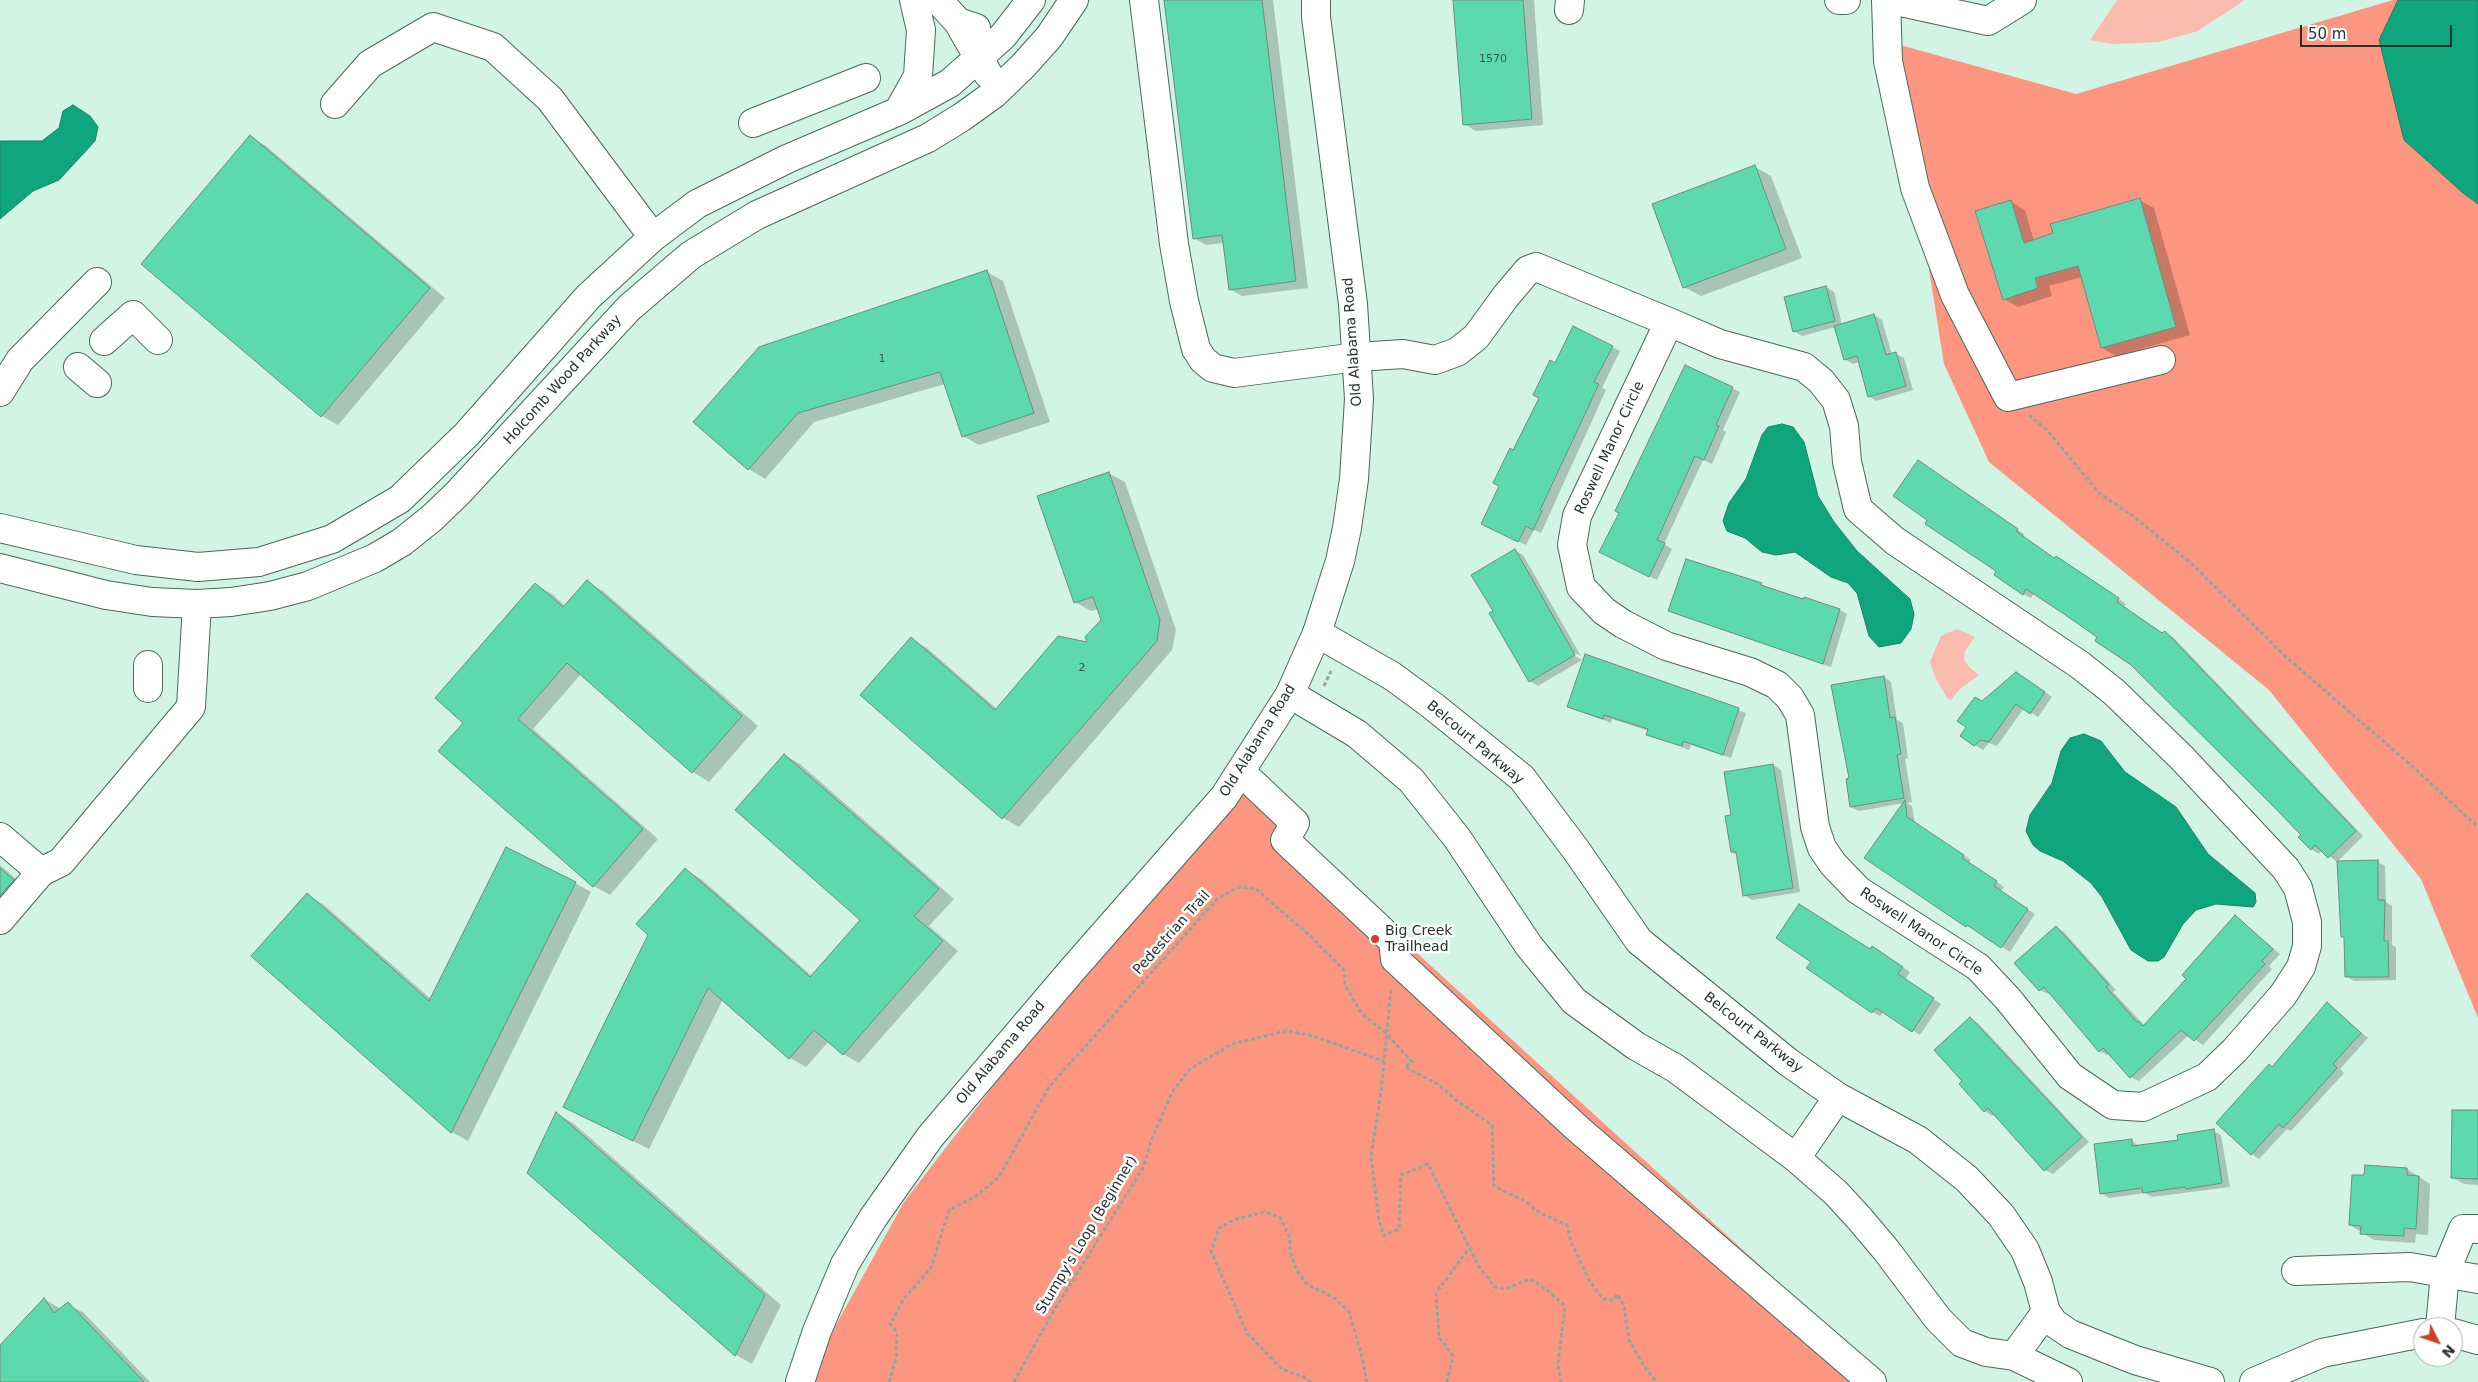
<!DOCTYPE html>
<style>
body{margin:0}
#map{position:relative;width:2478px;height:1382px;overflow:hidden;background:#d2f4e5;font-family:"DejaVu Sans",sans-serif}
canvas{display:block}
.north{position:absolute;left:2413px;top:1317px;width:50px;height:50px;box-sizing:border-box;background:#fff;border:1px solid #a8adab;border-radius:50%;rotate:131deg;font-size:14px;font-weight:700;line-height:20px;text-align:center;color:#26332d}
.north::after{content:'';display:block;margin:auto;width:18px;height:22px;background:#cd4229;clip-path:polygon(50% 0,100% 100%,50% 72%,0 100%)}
.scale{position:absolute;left:2300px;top:25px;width:152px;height:22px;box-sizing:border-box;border:2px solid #26332d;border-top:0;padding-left:6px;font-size:15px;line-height:18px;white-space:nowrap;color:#26332d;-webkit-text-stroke:4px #fff;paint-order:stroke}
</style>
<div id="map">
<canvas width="2478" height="1382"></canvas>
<div class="north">N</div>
<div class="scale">50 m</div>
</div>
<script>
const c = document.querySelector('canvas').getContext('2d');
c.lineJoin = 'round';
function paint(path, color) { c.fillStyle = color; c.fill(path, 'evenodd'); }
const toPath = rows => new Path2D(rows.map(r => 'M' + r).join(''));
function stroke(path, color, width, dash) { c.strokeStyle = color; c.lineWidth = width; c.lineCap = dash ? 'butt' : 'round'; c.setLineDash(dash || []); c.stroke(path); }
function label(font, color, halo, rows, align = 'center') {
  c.font = font + ' "DejaVu Sans",sans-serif'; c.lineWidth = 5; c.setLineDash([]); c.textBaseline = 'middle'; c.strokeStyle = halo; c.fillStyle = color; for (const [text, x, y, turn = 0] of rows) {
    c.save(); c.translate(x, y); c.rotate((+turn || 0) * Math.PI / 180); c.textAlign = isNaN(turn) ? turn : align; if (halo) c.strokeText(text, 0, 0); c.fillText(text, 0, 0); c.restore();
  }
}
const green = toPath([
 [2117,0,2245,0,2198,31,2159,42,2113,44,2090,40],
 [1957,629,1975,637,1965,651,1964,659,1969,667,1979,675,1960,689,1951,700,1947,698,1936,679,1930,662,1941,636]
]);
const forest = toPath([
 [2393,0,2415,0,2478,109,2478,1018,2421,879,2269,690,1989,462,1944,364,1893,43,2076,94],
 [1240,792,1888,1382,808,1382,811,1370,904,1202,1050,1012]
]);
const water = toPath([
 [2398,0,2478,0,2478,204,2463,193,2404,140,2379,40,2398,0],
 [73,105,90,116,98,127,95,141,59,180,33,191,0,219,0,141,42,141,59,128,63,111,73,105],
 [1782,424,1793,427,1804,442,1818,496,1834,522,1857,551,1910,599,1914,614,1911,629,1901,643,1879,647,1869,636,1857,593,1848,583,1831,577,1795,552,1776,555,1762,552,1745,538,1727,531,1723,521,1729,503,1746,479,1762,435,1768,427,1782,424],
 [2084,734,2101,741,2125,772,2176,807,2208,854,2255,893,2256,902,2253,907,2216,904,2196,910,2183,924,2164,957,2158,961,2148,961,2131,950,2102,897,2091,883,2063,861,2040,851,2033,845,2026,831,2030,815,2052,783,2061,751,2070,738,2084,734]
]);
const shadow = toPath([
 [1165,0,1273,0,1308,288,1242,296,1230,289,1224,243,1206,245,1194,238],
 [1455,0,1534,0,1543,125,1476,131,1464,124],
 [250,137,266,146,445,298,338,425,322,416],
 [1755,167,1771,176,1802,258,1701,296,1684,287],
 [2139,200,2154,208,2190,335,2116,356,2102,348,2082,277,2049,286,2052,296,2018,307,2004,299,2011,202,2025,210,2034,241],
 [987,272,1003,281,1050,422,979,445,963,436,945,384,814,422,765,479,749,469,695,422],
 [1826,287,1834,292,1842,325,1874,315,1882,320,1892,355,1896,354,1904,358,1913,390,1876,401,1869,396,1859,362,1853,364,1845,359,1836,327,1802,336,1794,331],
 [1612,347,1620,351,1602,388,1606,390,1541,533,1534,530,1526,545,1490,528,1501,486,1514,452,1555,365],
 [1732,388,1740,392,1723,430,1726,432,1712,464,1703,460,1664,544,1672,549,1657,580,1609,556],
 [1926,466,2024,534,2023,537,2055,559,2064,562,2126,604,2124,607,2163,634,2165,632,2173,637,2363,836,2337,862,2322,850,2319,854,2311,849,2302,835,2132,664,2099,637,2034,593,2031,598,2023,594,1998,570,1929,520],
 [1108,473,1125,482,1176,630,1172,650,1019,827,1003,818,862,695,911,639,927,648,997,709,1089,643,1102,620,1098,609,1091,611,1075,602],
 [1515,551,1523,555,1581,656,1571,651,1569,653,1582,660,1538,686,1530,681,1494,611],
 [587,582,603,591,758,726,709,782,693,772,581,674,533,729,658,839,610,895,594,886,465,722,536,585,552,594,565,606],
 [1761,584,1770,589,1840,610,1847,614,1831,667,1670,611],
 [1586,656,1746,713,1731,758,1691,745,1689,750,1656,738,1648,734,1649,731,1612,719,1611,723,1568,707],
 [1884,677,1891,682,1897,720,1903,723,1908,758,1905,759,1912,802,1907,803,1912,806,1915,823,1971,860,1969,863,2004,887,2001,891,2035,914,2010,952,1975,929,1967,926,1866,858,1904,803,1859,811,1851,807,1850,779],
 [2024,678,2052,697,2038,717,2024,708,1997,746,1989,743,1983,750,1975,745,1982,702],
 [784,755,800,764,954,899,929,926,958,951,859,1063,843,1054,829,1041,806,1067,790,1058,723,999,649,1149,581,1115,685,870,701,879,812,976,862,920],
 [1773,765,1781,770,1800,892,1752,900,1744,895,1738,855,1732,852,1732,816],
 [2378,862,2385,866,2386,902,2392,906,2392,945,2396,947,2396,980,2354,981,2346,976,2346,938,2342,936],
 [0,865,29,890,0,927,0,936],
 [575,883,591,892,468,1141,452,1132,253,956,307,895,323,904,431,999],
 [2235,916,2280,954,2269,966,2272,969,2203,1045,2189,1035,2139,1081,2131,1077,2109,1053,2107,1055,2100,1051,2050,992,2048,994,2040,990,2056,927,2064,932,2116,990,2113,992,2145,1026,2187,978],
 [1873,947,1910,972,1905,980,1941,1004,1920,1035,1884,1012,1880,1016,1873,1012,1871,950],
 [2327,1004,2368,1038,2340,1069,2344,1073,2291,1131,2287,1129,2259,1159,2252,1154,2269,1065,2273,1067],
 [1970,1018,1978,1023,2089,1142,2053,1174,2045,1170,1995,1114,1992,1116,1985,1111,1961,1084,1964,1081],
 [2478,1112,2478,1185,2464,1184,2452,1177],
 [557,1114,573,1123,781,1305,752,1364,736,1355,528,1173],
 [2213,1131,2221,1135,2230,1187,2152,1197,2145,1193,2109,1198,2101,1193,2131,1140,2139,1146,2179,1141],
 [2407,1169,2430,1184,2428,1235,2416,1234,2415,1243,2374,1240,2350,1225,2366,1177],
 [44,1299,61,1309,68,1304,84,1313,150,1382,0,1382,0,1347]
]);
const building = toPath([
 [1164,0,1262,0,1296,281,1229,290,1222,235,1193,239,1164,0],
 [1453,0,1523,0,1532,119,1463,125,1453,0],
 [250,135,430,288,321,417,141,264,250,135],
 [1755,165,1786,249,1683,288,1652,204,1755,165],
 [2140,198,2176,327,2101,348,2078,266,2035,278,2038,288,2003,300,1975,211,2011,200,2024,243,2053,233,2050,224,2140,198],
 [987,270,1034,413,962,437,940,372,798,413,748,470,693,422,759,347,987,270],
 [1826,286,1835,321,1793,332,1784,297,1826,286],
 [1874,314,1886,355,1896,352,1906,386,1868,397,1857,356,1844,360,1834,326,1874,314],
 [1573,326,1613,346,1594,382,1599,384,1540,510,1542,511,1533,530,1526,526,1518,542,1481,524,1499,486,1493,483,1510,448,1513,450,1539,398,1533,395,1550,360,1555,363,1573,326],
 [1685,365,1733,387,1716,425,1719,426,1704,460,1695,456,1657,540,1665,543,1649,577,1599,552,1619,513,1615,511,1685,365],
 [1918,460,2018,529,2016,531,2054,558,2056,556,2119,598,2117,602,2162,633,2165,631,2356,831,2328,858,2315,845,2311,850,2298,837,2301,835,2269,802,2131,665,2095,641,2097,637,2061,612,2026,589,2023,595,1994,575,1996,571,1925,524,1927,520,1893,496,1918,460],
 [1109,472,1160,620,1157,641,1002,819,860,695,911,637,995,710,1058,636,1087,642,1085,637,1101,620,1093,597,1074,603,1037,496,1109,472],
 [1515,549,1575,655,1529,682,1489,613,1493,611,1471,575,1515,549],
 [1686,559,1762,583,1761,585,1803,599,1804,597,1840,609,1823,664,1668,611,1686,559],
 [587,580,742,716,692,773,567,663,518,719,643,829,593,887,438,751,463,723,435,698,535,583,563,607,587,580],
 [1585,654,1739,708,1723,755,1683,741,1682,746,1646,735,1648,729,1604,715,1603,719,1567,707,1585,654],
 [2016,672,2045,692,2030,714,2016,704,1989,742,1981,740,1974,746,1960,736,1966,727,1957,721,1975,697,1982,701,2016,672],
 [1884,676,1890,718,1895,717,1901,754,1897,755,1904,798,1850,807,1846,779,1849,778,1831,685,1884,676],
 [784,754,939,889,914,916,943,941,843,1055,814,1030,789,1059,708,988,633,1141,563,1107,648,935,636,924,685,868,810,977,860,920,735,810,784,754],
 [1773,764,1793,888,1743,896,1736,852,1731,852,1725,816,1731,815,1724,772,1773,764],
 [1905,800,1907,817,1964,855,1962,858,1997,881,1994,886,2028,909,2001,948,1967,925,1966,927,1864,858,1905,800],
 [506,847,576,882,451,1133,251,956,307,893,429,1001,506,847],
 [2378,860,2378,900,2385,900,2384,941,2388,941,2389,977,2345,977,2344,937,2341,937,2337,861,2378,860],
 [0,868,14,880,0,896,0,868],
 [1799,904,1870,949,1872,946,1903,967,1898,974,1934,998,1912,1032,1876,1008,1872,1013,1841,992,1806,968,1811,962,1776,938,1799,904],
 [2235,915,2273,949,2262,961,2265,964,2194,1041,2181,1030,2130,1078,2103,1048,2099,1052,2044,987,2039,991,2014,963,2056,926,2109,985,2106,987,2137,1022,2138,1021,2143,1026,2186,979,2182,975,2235,915],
 [2327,1002,2361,1033,2333,1064,2337,1068,2312,1096,2283,1128,2279,1124,2251,1155,2216,1123,2269,1064,2272,1067,2327,1002],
 [1970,1017,2082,1137,2044,1171,1988,1108,1984,1112,1959,1084,1962,1081,1934,1050,1970,1017],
 [2452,1110,2478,1110,2478,1179,2451,1178,2452,1110],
 [556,1112,765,1295,735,1356,527,1173,556,1112],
 [2214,1129,2222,1183,2186,1189,2185,1187,2143,1193,2142,1188,2100,1194,2094,1144,2132,1139,2132,1146,2178,1140,2177,1135,2214,1129],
 [2365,1165,2407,1168,2407,1175,2419,1176,2416,1229,2404,1228,2404,1236,2360,1234,2361,1226,2349,1225,2352,1175,2364,1175,2365,1165],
 [44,1298,54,1313,68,1302,144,1382,0,1382,0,1345,44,1298]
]);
const path = toPath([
 [2029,415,2047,430,2099,493,2133,516,2192,564,2284,655,2413,767,2478,827],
 [1324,686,1331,671],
 [1391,990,1381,1092,1371,1156,1379,1221,1384,1236,1399,1229,1401,1175,1428,1164,1479,1267,1495,1287,1505,1289,1530,1279,1547,1290,1565,1306,1558,1363,1561,1382],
 [889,1382,896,1358,897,1332,890,1324,904,1299,931,1268,949,1210,976,1196,999,1177,1049,1087,1218,898,1239,887,1256,889,1308,934,1344,970,1345,985,1362,1014,1386,1033,1412,1062,1405,1067,1439,1085,1456,1100,1492,1125,1494,1186,1525,1201,1540,1213,1567,1225,1571,1242,1589,1280,1603,1299,1614,1300,1617,1294,1624,1305,1629,1340,1647,1371,1657,1382],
 [1014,1382,1053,1312,1143,1168,1151,1141,1172,1092,1190,1069,1232,1044,1286,1031,1313,1036,1383,1061],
 [1311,1382,1304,1377,1282,1369,1247,1333,1211,1251,1219,1228,1234,1220,1264,1212,1280,1217,1290,1238,1290,1251,1297,1271,1307,1284,1336,1299,1349,1312,1361,1353,1367,1382],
 [1447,1382,1453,1356,1439,1337,1436,1293,1469,1248]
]);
const minor = toPath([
 [938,0,958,22,976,28],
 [1144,0,1174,244,1184,301,1196,349,1203,360,1213,368,1234,373,1357,357,1403,354,1435,360,1457,352,1476,337,1506,296,1528,270,1536,267,1618,301,1669,322,1720,344,1804,367,1821,381,1836,400,1844,426,1847,462,1858,509,1895,541,2080,665,2114,692,2182,758,2286,869,2298,888,2307,922,2307,946,2301,967,2283,995,2235,1050,2207,1077,2143,1107,2113,1105,2070,1076,2008,999,1978,967,1858,890,1833,864,1822,848,1815,827,1800,715,1790,698,1777,685,1750,672,1666,646,1623,624,1604,611,1581,587,1572,545,1577,516,1669,322],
 [1839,0,1846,0],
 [1886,0,1888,61,1915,188,1955,295,2008,397,2161,360],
 [1892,0,1988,21,2022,0],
 [1569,10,1570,0],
 [958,22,988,74],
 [335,104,370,64,433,27,493,47,550,99,653,237],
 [899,110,918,76,921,30,914,0],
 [753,123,866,78],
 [104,341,133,315,158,340],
 [78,367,97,383],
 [0,392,20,360,97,282],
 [0,528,136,560,198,567,259,562,332,539,400,499,467,434,588,297,653,237,697,204,787,159,899,111,950,83,1003,36,1031,0],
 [0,568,106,595,152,602,197,604,231,602,270,596,308,586,375,558,402,542,432,518,458,493,629,308,691,255,757,215,928,138,962,117,994,94,1023,66,1049,37,1074,0],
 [1317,633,1392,676,1433,706,1522,778,1576,850,1639,941,1788,1062,1838,1097,1918,1140,1967,1179,2001,1215,2025,1250,2038,1282,2046,1312,2054,1323,2070,1334,2135,1360,2210,1382],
 [148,688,148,665],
 [1290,694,1357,734,1411,780,1457,838,1529,946,1574,1001,1636,1046,1675,1068,1796,1158,1836,1193,1859,1218,1886,1250,1938,1319,1962,1343,1986,1352,2014,1356,2068,1382],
 [1242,773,1295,823,1285,840,1393,941,1395,959,1577,1128,1872,1382],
 [0,837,41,872,61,862,191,707,197,604],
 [0,920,41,872],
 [1796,1158,1838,1097],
 [2296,1271,2410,1267,2478,1279],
 [2440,1327,2445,1273,2463,1229,2478,1229],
 [2453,1333,2478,1340],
 [2014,1356,2046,1312],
 [2254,1382,2322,1353,2423,1333]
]);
const major = toPath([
 [800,1382,817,1331,845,1264,873,1218,930,1137,1073,969,1224,797,1290,694,1317,633,1340,561,1347,528,1354,479,1359,399,1353,304,1316,17,1316,0]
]);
const markers = [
 [1375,939,5,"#cd4229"]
];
const numberNames = [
 ["1570",1493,59],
 ["1",882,359],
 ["2",1082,668]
];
const streetNames = [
 ["Old Alabama Road",1353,342,-94],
 ["Holcomb Wood Parkway",563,380,-48],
 ["Roswell Manor Circle",1610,448,-65],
 ["Old Alabama Road",1258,741,-58],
 ["Belcourt Parkway",1475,743,40],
 ["Roswell Manor Circle",1921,932,34],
 ["Pedestrian Trail",1172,933,-48],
 ["Belcourt Parkway",1753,1033,38],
 ["Old Alabama Road",1001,1053,-50],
 ["Stumpy's Loop (Beginner)",1087,1235,-59]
];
const poiNames = [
 ["Big Creek",1385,931],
 ["Trailhead",1385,947]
];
paint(green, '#f8bbae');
paint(forest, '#fd9680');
paint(water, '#10a67d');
stroke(water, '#178465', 1);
paint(shadow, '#0003');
paint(building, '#5cd9ae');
stroke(building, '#6d8c7f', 1);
stroke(minor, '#49685b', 30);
stroke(major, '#49685b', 30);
stroke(path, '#8ea79c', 3, [4, 2.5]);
stroke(minor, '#fff', 28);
stroke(major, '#fff', 28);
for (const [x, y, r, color] of markers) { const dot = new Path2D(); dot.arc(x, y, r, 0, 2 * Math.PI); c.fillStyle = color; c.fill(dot); stroke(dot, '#fff', 2); }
label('11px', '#345c4d', null, numberNames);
label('14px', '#26332d', '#fff', streetNames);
label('14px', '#26332d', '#fff', poiNames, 'left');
</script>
